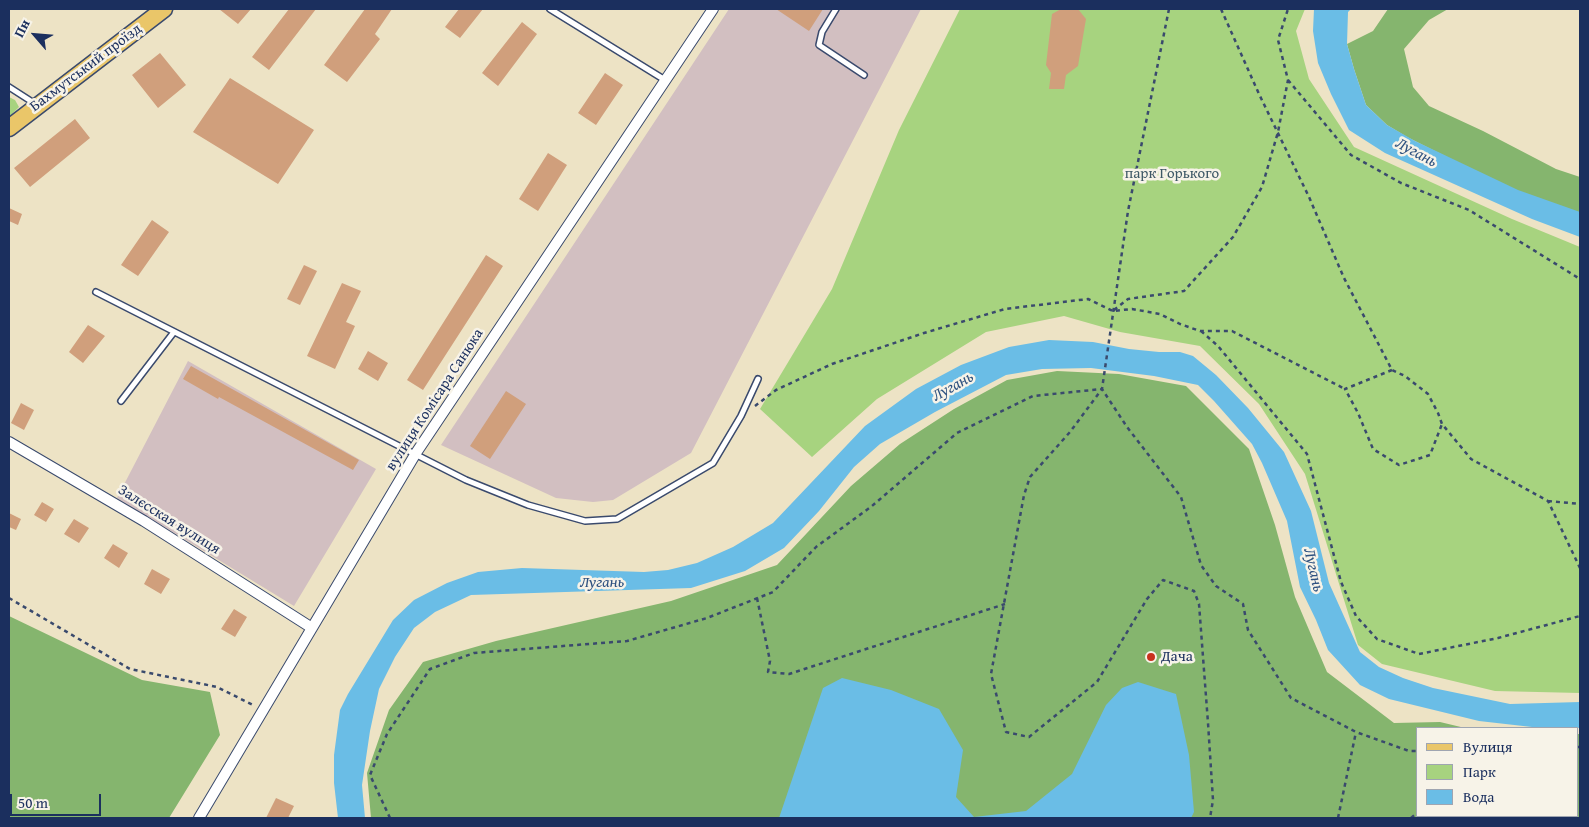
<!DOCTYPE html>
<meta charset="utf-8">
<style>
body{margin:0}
#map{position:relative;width:1589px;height:827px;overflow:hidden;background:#ede3c5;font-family:"Gentium Book Plus",serif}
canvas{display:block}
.frame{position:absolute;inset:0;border:10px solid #1b2f5e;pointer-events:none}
.legend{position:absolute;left:1416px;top:727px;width:162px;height:90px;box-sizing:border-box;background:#f7f3e8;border:1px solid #9fa5b1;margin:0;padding:6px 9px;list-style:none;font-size:15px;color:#1b2f5e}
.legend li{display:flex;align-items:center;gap:10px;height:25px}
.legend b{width:25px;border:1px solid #9fa5b1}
.north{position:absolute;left:10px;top:10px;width:50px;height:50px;-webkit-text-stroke:4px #f7f3e8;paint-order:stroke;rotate:297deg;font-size:14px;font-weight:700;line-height:20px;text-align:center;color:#1b2f5e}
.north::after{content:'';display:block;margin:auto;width:18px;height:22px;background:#1b2f5e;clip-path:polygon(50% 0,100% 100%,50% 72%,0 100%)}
.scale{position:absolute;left:10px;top:794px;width:91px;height:22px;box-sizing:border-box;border:2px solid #1b2f5e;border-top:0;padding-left:6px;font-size:15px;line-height:18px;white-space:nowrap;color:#1b2f5e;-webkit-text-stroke:4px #f7f3e8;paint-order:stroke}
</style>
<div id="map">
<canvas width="1589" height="827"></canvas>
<div class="frame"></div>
<ul class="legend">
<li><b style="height:6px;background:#eac669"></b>Вулиця</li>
<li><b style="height:14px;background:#a7d37f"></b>Парк</li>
<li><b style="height:14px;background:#6abde6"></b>Вода</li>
</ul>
<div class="north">Пн</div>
<div class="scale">50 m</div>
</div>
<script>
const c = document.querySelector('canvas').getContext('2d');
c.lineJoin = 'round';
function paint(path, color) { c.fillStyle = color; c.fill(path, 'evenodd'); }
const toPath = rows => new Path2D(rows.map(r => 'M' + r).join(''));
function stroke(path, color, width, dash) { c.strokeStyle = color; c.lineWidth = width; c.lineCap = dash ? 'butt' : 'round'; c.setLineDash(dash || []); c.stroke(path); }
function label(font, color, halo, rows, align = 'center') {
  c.font = font + ' "Gentium Book Plus",serif'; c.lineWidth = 5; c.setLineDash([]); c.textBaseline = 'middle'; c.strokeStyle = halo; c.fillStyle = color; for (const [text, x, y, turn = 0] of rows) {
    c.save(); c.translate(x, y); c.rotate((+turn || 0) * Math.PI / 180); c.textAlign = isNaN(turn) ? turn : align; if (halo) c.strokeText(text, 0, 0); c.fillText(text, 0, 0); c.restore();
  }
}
const industrial = toPath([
 [729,9,921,9,691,453,613,500,593,502,556,498,441,445],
 [188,361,376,469,294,606,117,498]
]);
const green = toPath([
 [960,9,1305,9,1296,31,1309,79,1354,147,1512,219,1580,247,1580,693,1495,691,1382,664,1358,645,1305,474,1259,404,1200,346,1120,332,1064,316,986,332,877,399,812,457,760,409,832,289,899,130],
 [9,97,15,100,19,107,9,117]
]);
const forest = toPath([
 [1388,9,1448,9,1429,20,1404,49,1413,87,1429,106,1483,131,1556,169,1580,177,1580,213,1516,192,1407,137,1387,125,1366,105,1354,69,1347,44,1373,31],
 [1057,371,1119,374,1186,386,1249,449,1275,525,1295,597,1327,672,1394,723,1440,722,1465,728,1418,728,1418,816,1578,816,1578,734,1580,734,1580,818,371,818,367,773,389,710,423,662,496,641,671,601,777,565,851,486,900,444,954,409,1007,380],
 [9,616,142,680,210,692,220,735,169,818,9,818]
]);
const water = toPath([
 [1314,9,1351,9,1348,12,1347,44,1354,69,1366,105,1387,125,1415,141,1518,190,1580,212,1580,237,1532,219,1385,153,1349,130,1331,94,1318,63,1313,31],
 [1049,340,1093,342,1129,349,1159,352,1180,352,1193,356,1216,375,1248,408,1284,452,1311,511,1329,583,1360,652,1379,667,1403,678,1433,688,1510,704,1580,702,1580,728,1532,727,1479,721,1389,699,1360,685,1328,650,1316,620,1300,587,1287,521,1262,463,1252,444,1214,401,1198,385,1154,376,1091,368,1042,369,1006,375,935,412,880,444,854,467,819,511,784,548,745,571,691,588,471,595,435,612,414,628,395,657,379,689,370,731,362,785,365,818,338,818,334,783,334,755,340,710,348,694,393,620,414,600,447,583,478,572,522,568,644,572,668,570,697,563,733,547,773,523,865,426,916,389,961,365,1009,347],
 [842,678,891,690,939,709,963,750,956,797,974,817,1026,811,1072,774,1106,705,1122,688,1138,682,1176,694,1189,755,1194,812,1191,818,779,818,823,688]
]);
const building = toPath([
 [219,9,251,9,238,24],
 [289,9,316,9,269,70,252,57],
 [365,9,392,9,375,34,380,39,347,82,324,65],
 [459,9,483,9,460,38,445,27],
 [776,9,823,9,809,31],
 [1061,9,1078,9,1086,19,1078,66,1066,75,1064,89,1049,89,1051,73,1046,65,1052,14],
 [522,22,537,34,498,86,482,73],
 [160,53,186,85,158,108,132,75],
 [605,73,623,85,596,125,578,113],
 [230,78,314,130,278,184,193,132],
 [75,119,90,138,30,187,14,168],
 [548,153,567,165,538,211,519,199],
 [9,208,22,214,18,225,9,221],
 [152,220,169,232,138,276,121,265],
 [486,255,503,266,423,390,407,380],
 [304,265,317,271,300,305,287,299],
 [342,283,361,291,346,322,355,326,335,369,307,356],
 [88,325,105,336,83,363,69,352],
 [368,351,388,363,378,381,358,369],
 [191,366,359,460,353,470,219,397,218,399,183,379],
 [506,391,526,404,490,459,470,446],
 [21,403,34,410,24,430,11,423],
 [42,502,54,509,46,522,34,515],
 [9,513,21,519,16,530,9,527],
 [74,519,89,528,79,543,64,534],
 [113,544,128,553,119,568,104,558],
 [152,569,170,579,161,594,144,584],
 [234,609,247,617,235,637,221,629],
 [276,798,294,806,288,818,266,818]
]);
const path = toPath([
 [1169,9,1128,211,1102,389,1070,432,1030,477,1024,495,991,674,1006,732,1029,737,1097,682,1147,599,1163,580,1194,591,1199,604,1208,723,1213,800,1210,818],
 [1221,9,1259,94,1309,197,1344,278,1392,370,1405,376,1428,394,1438,413,1442,424,1471,459,1548,501,1580,568],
 [1288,80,1351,155,1401,183,1469,210,1580,279],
 [1114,310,1128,299,1184,291,1233,237,1262,187,1278,132,1288,80,1278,40,1288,9],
 [1201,331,1218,346,1307,454,1341,582,1356,616,1377,639,1419,654,1498,638,1580,616],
 [1392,370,1345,389,1358,413,1373,449,1399,465,1430,455,1442,424],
 [755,406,776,390,832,364,924,333,1005,309,1088,299,1113,311,1132,309,1160,314,1180,324,1200,331,1232,331,1345,389],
 [1548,501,1580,504],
 [9,598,130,669,217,687,255,706],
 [757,598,770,661,768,672,789,674,1005,604],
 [1578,747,1580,747],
 [390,818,370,775,387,734,430,669,474,653,627,641,707,618,773,592,816,547,872,506,957,433,1033,396,1102,389,1127,427,1181,497,1201,565,1216,586,1243,604,1248,630,1291,698,1356,732,1409,751,1418,751],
 [1338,818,1356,732],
 [1411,818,1418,812]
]);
const lane = toPath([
 [550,9,665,80],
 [836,9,822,32,819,45,864,75],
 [9,87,37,105],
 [96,292,466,480,528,505,585,521,617,519,713,463,741,416,758,379],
 [121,401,174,332]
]);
const street = toPath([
 [9,442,144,521,312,628],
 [199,818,416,453,713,9]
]);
const primary = toPath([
 [9,128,164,9]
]);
const markers = [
 [1151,657,5,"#c8321e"]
];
const streetNames = [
 ["Бахмутський проїзд",86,68,-37],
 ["вулиця Комісара Санюка",435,400,-57],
 ["Залєсская вулиця",169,520,32]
];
const parkNames = [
 ["парк Горького",1172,174]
];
const poiNames = [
 ["Дача",1161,657]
];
const waterNames = [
 ["Лугань",1416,153,28],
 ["Лугань",953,387,-29],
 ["Лугань",1313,570,77],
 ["Лугань",602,583]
];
paint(industrial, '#d2bfc1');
paint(green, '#a7d37f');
paint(forest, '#85b56e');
paint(water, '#6abde6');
paint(building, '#d09f7c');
stroke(lane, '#3a4a6d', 8);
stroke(street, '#3a4a6d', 12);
stroke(primary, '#3a4a6d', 19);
stroke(path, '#3a4a6d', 2.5, [4, 4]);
stroke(lane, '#fff', 5);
stroke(street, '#fff', 10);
stroke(primary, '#eac669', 16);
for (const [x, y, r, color] of markers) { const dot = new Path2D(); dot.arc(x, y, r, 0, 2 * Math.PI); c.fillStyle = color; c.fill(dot); stroke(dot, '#f7f3e8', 2); }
label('15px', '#1b2f5e', '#f7f3e8', streetNames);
label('15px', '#3e5866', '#f7f3e8', parkNames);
label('15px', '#1b2f5e', '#f7f3e8', poiNames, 'left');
label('italic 16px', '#2f5280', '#f7f3e8', waterNames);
</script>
